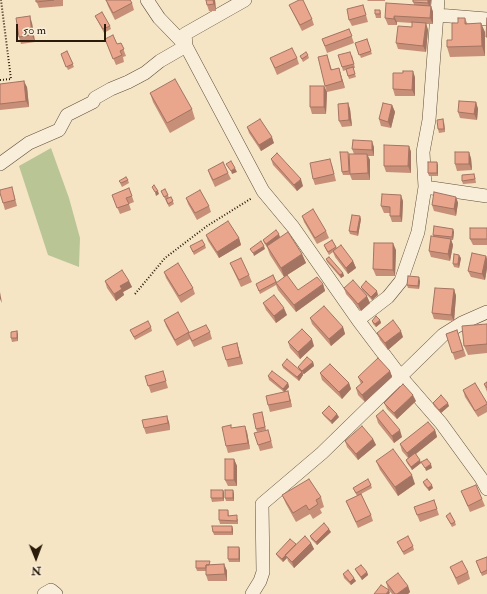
<!DOCTYPE html>
<style>
body{margin:0}
#map{position:relative;width:487px;height:594px;overflow:hidden;background:#f5e5c5;font-family:"IM FELL Double Pica",serif}
canvas{display:block}
.north{position:absolute;left:16px;top:538px;width:40px;height:40px;-webkit-text-stroke:3px #f8eed9;paint-order:stroke;rotate:179deg;font-size:11px;font-weight:700;line-height:16px;text-align:center;color:#2b1b0a}
.north::after{content:'';display:block;margin:auto;width:14px;height:18px;background:#2b1b0a;clip-path:polygon(50% 0,100% 100%,50% 72%,0 100%)}
.scale{position:absolute;left:16px;top:24px;width:90px;height:18px;box-sizing:border-box;border:2px solid #2b1b0a;border-top:0;padding-left:5px;font-size:12px;line-height:14px;white-space:nowrap;color:#2b1b0a;-webkit-text-stroke:3px #f8eed9;paint-order:stroke}
</style>
<div id="map">
<canvas width="487" height="594"></canvas>
<div class="north">N</div>
<div class="scale">50 m</div>
</div>
<script>
const c = document.querySelector('canvas').getContext('2d');
c.lineJoin = 'round';
function paint(path, color) { c.fillStyle = color; c.fill(path, 'evenodd'); }
const toPath = rows => new Path2D(rows.map(r => 'M' + r).join(''));
function stroke(path, color, width, dash) { c.strokeStyle = color; c.lineWidth = width; c.lineCap = dash ? 'butt' : 'round'; c.setLineDash(dash || []); c.stroke(path); }
const green = toPath([
 [51,148,69,198,80,238,79,267,48,255,19,166]
]);
const path = toPath([
 [0,80,11,79,1,0],
 [135,294,165,258,207,226,252,198]
]);
const minor = toPath([
 [147,0,159,18,186,46,263,191,293,227,358,320,401,377,441,423,481,478,487,489],
 [437,15,487,19],
 [186,46,185,34,245,0],
 [0,164,29,143,59,130,67,115,93,102,95,98,111,89,128,82,145,73,160,61,186,46],
 [425,187,487,196],
 [358,320,388,297,401,281,418,232,425,187,423,152,429,120,438,0],
 [44,594,51,590,56,594],
 [252,594,260,581,263,572,262,504,322,453,443,335,462,323,487,312]
]);
const wall = toPath([
 [36,0,63,0,63,6,39,8],
 [106,0,132,3,134,10,115,20,108,6],
 [215,0,216,11,209,11,207,5],
 [367,0,385,0,385,1,368,1],
 [411,0,431,0,430,6,431,6,433,12,433,24,426,24,428,30,426,52,398,49,396,43,412,27,412,23,397,22,397,25,388,25,385,18,414,5,413,0],
 [289,5,312,19,314,25,302,31],
 [363,5,368,22,352,26,349,20],
 [380,10,381,13,381,18,376,18,375,14],
 [95,16,110,26,111,29,104,33],
 [465,18,467,23,485,32,485,56,450,57,447,47,452,40,458,23],
 [32,23,35,42,21,44,19,37],
 [349,29,354,43,327,53,322,39],
 [105,39,117,44,121,43,126,56,123,57,124,62,116,65],
 [367,39,372,54,361,58,355,43],
 [67,51,74,67,68,70,61,54],
 [308,55,309,58,303,62,300,56],
 [327,55,332,70,339,68,345,88,327,92,325,86],
 [352,55,355,68,353,68,356,77,349,79,346,70,343,71,342,67],
 [270,58,297,58,299,64,277,75],
 [415,77,415,96,395,96,393,89],
 [0,84,27,87,29,107,0,110],
 [324,86,327,92,326,114,312,114,310,107],
 [150,93,192,109,195,119,170,133,153,102],
 [476,102,478,109,477,120,460,118,458,112],
 [348,103,350,109,352,126,342,127,339,121],
 [392,105,395,112,391,128,381,126,379,119],
 [444,122,445,132,439,133,438,129],
 [247,127,274,143,261,151,249,133],
 [409,146,411,152,411,173,386,172,384,166],
 [374,147,374,156,368,156,370,160,370,180,352,180,350,175,343,175,342,172,349,155,354,154,352,149],
 [471,158,472,170,457,171,455,164],
 [271,159,303,186,297,191,273,165],
 [332,165,336,181,315,185,313,179],
 [438,165,438,176,429,176,428,173],
 [208,170,228,173,231,179,215,187,210,176],
 [475,177,476,183,463,184,462,181],
 [128,180,129,183,122,187,119,181],
 [129,188,134,202,129,204,131,210,120,214,112,195],
 [161,191,168,195,169,198,171,197,174,204,169,207],
 [14,194,17,206,5,210,3,203],
 [456,197,458,203,456,216,434,211,432,205],
 [186,198,209,206,211,212,197,220,188,204],
 [403,201,402,222,392,222,390,216,390,213,384,213,381,206],
 [302,216,326,231,329,238,317,244,304,222],
 [361,219,358,236,350,234,349,231],
 [487,228,487,245,473,245,470,239],
 [453,229,454,232,453,240,451,240,453,245,450,261,431,257,429,251,433,236,433,235],
 [206,235,239,238,241,245,219,258,208,241],
 [280,237,302,254,306,263,284,277,270,255,267,247,264,243,263,240],
 [332,240,337,248,353,261,356,268,348,274,335,257,333,252,329,255,325,248,324,245],
 [205,245,206,248,194,255,190,246],
 [396,250,395,276,376,276,373,269],
 [486,256,487,259,487,268,485,280,471,277,468,271],
 [461,258,459,268,454,267,453,264],
 [326,259,343,273,344,276,341,278,327,262],
 [230,263,249,275,252,282,241,287,233,270],
 [164,272,193,288,195,294,181,303,166,278],
 [273,275,277,282,298,290,323,284,325,291,296,312,278,290,276,285,260,294,256,284],
 [105,281,129,281,132,287,123,292,124,295,116,301,107,288],
 [420,281,419,289,408,288,407,285],
 [361,287,378,295,372,300,362,290],
 [344,288,370,303,361,311,346,294],
 [454,289,456,296,454,321,434,319,432,313],
 [263,303,287,315,276,323,266,310],
 [178,312,189,333,210,332,212,339,194,347,190,339,177,346,166,326,164,320],
 [310,318,343,327,345,334,331,346,312,324],
 [380,320,381,323,376,327,373,324,372,321],
 [487,324,487,353,468,355,464,346],
 [151,327,152,331,135,340,130,330],
 [457,330,466,356,455,360,446,334],
 [17,331,18,335,18,341,12,342,11,338],
 [377,333,403,337,388,350,380,340],
 [288,342,314,346,300,359,290,348],
 [237,343,243,364,228,367,226,360],
 [313,362,314,366,304,374,303,374,303,375,299,381,283,368,282,365,299,369,298,367],
 [390,371,392,377,365,402,358,395,356,388,361,384,358,377],
 [320,373,349,383,351,389,342,399,322,380],
 [145,376,165,378,168,388,151,393],
 [268,376,288,383,289,387,285,392,290,398,292,407,270,412,268,405,284,392,269,380],
 [487,382,487,392,484,384],
 [463,390,487,403,487,412,478,417,465,397],
 [416,401,397,419,387,409,384,403],
 [433,403,449,406,441,413,434,406],
 [322,413,339,417,332,424,324,416],
 [263,415,266,430,257,432,256,429],
 [376,416,402,437,394,443,378,423],
 [169,422,170,430,146,434,144,428],
 [232,428,247,432,250,449,228,453,226,446],
 [435,430,437,437,416,454,421,463,412,470,407,463,406,460,408,458,402,451,400,444],
 [270,436,273,448,260,451,258,445],
 [373,439,376,445,358,460,347,447,345,441],
 [234,459,237,466,237,486,228,486,225,480],
 [376,461,415,484,398,496,380,470],
 [423,482,433,488,429,491,424,485],
 [371,485,372,488,361,494,371,515,373,521,358,528,346,501,357,496,353,488],
 [223,490,224,493,224,501,212,502,211,498],
 [461,491,482,499,485,506,470,512],
 [234,494,234,501,226,501,225,498],
 [282,495,321,497,324,507,320,509,322,513,313,519,310,514,296,522,286,504],
 [434,500,439,515,420,522,417,515],
 [228,510,229,516,238,519,238,524,220,524,219,520],
 [446,516,455,522,456,525,452,527],
 [233,529,233,535,214,535,213,532],
 [331,532,317,545,311,539,310,536],
 [397,542,413,546,414,550,404,555],
 [311,543,314,549,294,568,288,561,287,558,283,562,278,557,276,554,296,544,296,545],
 [239,547,240,551,240,562,229,562,228,559],
 [487,557,487,574,482,576,476,561],
 [224,564,227,571,227,581,208,581,206,575,206,571,197,571,196,568,211,565],
 [450,567,468,572,470,579,458,585],
 [355,569,367,572,368,575,362,580,357,573],
 [343,574,356,581,351,585,344,578],
 [386,582,408,586,410,592,408,594,392,594,388,589]
]);
const shadedWall = toPath([
 [213,0,215,0,216,11,214,4],
 [428,0,431,0,430,10,428,3],
 [431,6,433,12,433,24,430,18],
 [30,16,32,23,35,42,32,35],
 [394,16,397,22,397,25,394,19],
 [426,23,428,30,426,52,423,46],
 [481,23,485,32,485,56,482,46],
 [339,68,341,75,345,88,342,81],
 [413,71,415,77,415,96,412,90],
 [24,81,27,87,29,107,26,101],
 [324,86,327,92,326,114,324,107],
 [476,102,478,109,477,120,474,114],
 [348,103,350,109,352,126,349,120],
 [392,105,395,112,391,128,388,122],
 [443,119,444,122,445,132,444,129],
 [272,137,274,143,261,151,259,145],
 [372,141,374,147,374,156,372,150],
 [409,146,411,152,411,173,408,166],
 [469,152,471,158,472,170,469,164],
 [367,154,370,160,370,180,368,173],
 [437,162,438,165,438,176,437,173],
 [235,168,237,172,232,174,231,171],
 [301,179,303,186,297,191,294,185],
 [158,191,159,194,156,196,155,192],
 [401,195,403,201,402,222,400,216],
 [456,197,458,203,456,216,454,209],
 [360,216,361,219,358,236,357,232],
 [453,229,454,232,453,240,452,237],
 [279,234,280,237,267,247,266,244],
 [239,238,241,245,219,258,217,252],
 [451,239,453,245,450,261,448,254],
 [393,243,396,250,395,276,393,270],
 [264,246,265,249,254,256,253,253],
 [302,254,306,263,284,277,281,268],
 [459,255,461,258,459,268,458,264],
 [486,256,487,259,487,268,485,280,482,274],
 [353,261,356,268,348,274,346,268],
 [343,273,344,276,341,278,340,275],
 [419,277,420,281,419,289,418,286],
 [129,281,132,287,123,292,124,295,116,301,114,294,120,286],
 [323,284,325,291,296,312,294,305],
 [454,289,456,296,454,321,451,315],
 [377,291,378,295,372,300,371,297],
 [0,292,2,303,0,299],
 [367,296,370,303,361,311,358,304],
 [284,308,287,315,276,323,274,316],
 [380,320,381,323,376,327,375,324],
 [343,327,345,334,331,346,329,339],
 [17,331,18,335,18,341,17,338],
 [401,331,403,337,388,350,385,343],
 [312,339,314,346,300,359,298,352],
 [237,343,243,364,240,357],
 [313,362,314,366,304,374,302,371],
 [390,371,392,377,365,402,362,395],
 [302,372,303,375,299,381,297,377],
 [288,383,289,387,284,392,283,389],
 [349,383,351,389,342,399,339,392],
 [288,391,290,398,292,407,290,401],
 [413,395,416,401,397,419,394,413],
 [448,403,449,406,441,413,439,410],
 [337,414,339,417,332,424,331,421],
 [167,416,169,422,170,430,168,423],
 [245,426,247,432,250,449,248,443],
 [400,430,402,437,394,443,392,436],
 [435,430,437,437,409,459,407,453],
 [373,439,376,445,358,460,356,454],
 [234,459,237,466,237,486,234,480],
 [420,460,421,463,412,470,411,467],
 [431,464,432,468,426,471,425,468],
 [412,475,415,484,398,496,395,487],
 [432,485,433,488,429,491,428,488],
 [223,490,224,493,224,501,223,498],
 [233,490,234,494,234,501,233,498],
 [232,526,233,529,233,535,232,532],
 [329,529,331,532,317,545,316,542],
 [311,543,314,549,294,568,292,562],
 [239,547,240,551,240,562,239,559],
 [285,555,287,558,283,562,282,559],
 [224,564,227,571,227,581,225,574],
 [367,572,368,575,362,580,361,577],
 [354,578,356,581,351,585,350,582],
 [408,586,410,592,408,594,397,594],
 [389,590,390,593,389,594,386,594]
]);
const building = toPath([
 [36,0,54,0,36,2,36,0],
 [106,0,130,0,132,3,113,13,106,0],
 [206,0,213,0,214,4,207,5,206,0],
 [299,0,303,0,312,19,300,25,289,5,299,0],
 [413,0,428,0,428,3,413,2,413,0],
 [386,3,431,6,430,18,394,16,394,19,385,18,386,3],
 [363,5,366,15,349,20,347,9,363,5],
 [375,10,380,10,380,14,375,14,375,10],
 [102,12,110,26,103,29,95,16,102,12],
 [30,16,32,35,19,37,16,18,30,16],
 [458,18,465,18,465,24,481,23,482,46,447,47,447,40,452,40,452,23,458,23,458,18],
 [487,18,487,37,486,37,487,18],
 [412,22,426,23,423,46,396,43,398,26,412,27,412,22],
 [349,29,352,36,325,46,322,39,349,29],
 [113,35,117,44,121,43,124,49,120,51,122,55,113,59,105,39,113,35],
 [367,39,371,51,359,55,355,43,367,39],
 [292,48,297,58,275,68,270,58,292,48],
 [67,51,73,64,66,67,61,54,67,51],
 [306,52,308,55,302,59,300,56,306,52],
 [350,52,354,64,342,67,338,55,350,52],
 [327,55,331,70,339,68,342,81,325,86,318,57,327,55],
 [353,67,355,74,348,76,346,69,353,67],
 [403,71,413,71,412,90,393,89,393,73,403,73,403,71],
 [175,79,192,109,167,123,150,93,175,79],
 [24,81,26,101,0,104,0,84,24,81],
 [310,86,324,86,324,107,310,107,310,86],
 [459,101,476,102,474,114,458,112,459,101],
 [348,103,349,120,339,121,338,104,348,103],
 [383,103,392,105,388,122,379,119,383,103],
 [260,119,272,137,259,145,247,127,260,119],
 [443,119,444,129,438,129,437,120,443,119],
 [353,140,372,141,372,150,352,149,353,140],
 [384,145,409,146,408,166,384,166,384,145],
 [340,152,348,152,349,171,342,172,340,152],
 [455,152,469,152,469,164,455,164,455,152],
 [277,153,301,179,294,185,271,159,277,153],
 [349,154,367,154,368,173,350,174,349,154],
 [330,159,334,174,313,179,310,163,330,159],
 [231,161,235,168,231,171,226,164,231,161],
 [223,162,228,173,213,180,208,170,223,162],
 [428,162,437,162,437,173,428,173,428,162],
 [474,174,475,179,462,181,462,175,474,174],
 [126,177,128,180,121,183,119,181,126,177],
 [154,185,158,191,155,192,152,187,154,185],
 [12,187,15,200,3,203,0,193,0,190,12,187],
 [129,188,132,196,126,198,129,204,117,208,112,195,129,188],
 [165,189,168,195,164,197,161,191,165,189],
 [200,190,209,206,195,213,186,198,200,190],
 [434,192,456,197,454,209,432,205,434,192],
 [382,194,401,195,400,216,390,216,390,207,381,206,382,194],
 [171,197,173,201,168,204,166,199,171,197],
 [313,209,326,231,315,238,302,216,313,209],
 [352,215,360,216,357,232,349,231,352,215],
 [228,221,239,238,217,252,206,235,228,221],
 [434,226,453,229,452,237,433,235,434,226],
 [470,228,487,228,487,239,470,239,470,228],
 [276,230,279,234,266,244,263,240,276,230],
 [288,232,302,254,281,268,267,246,288,232],
 [431,236,451,239,448,254,429,251,431,236],
 [202,240,205,245,193,252,190,246,202,240],
 [332,240,336,247,328,252,324,245,332,240],
 [261,241,264,246,253,253,250,249,261,241],
 [374,243,393,243,393,270,373,269,374,243],
 [341,245,353,261,346,268,333,251,341,245],
 [472,253,486,256,482,274,468,271,472,253],
 [454,254,459,255,458,264,453,264,454,254],
 [329,257,343,273,340,275,326,259,329,257],
 [241,258,249,275,239,280,230,263,241,258],
 [178,263,193,288,179,296,164,272,178,263],
 [122,270,129,281,120,286,122,289,114,294,105,281,122,270],
 [273,275,276,282,259,291,256,284,273,275],
 [287,275,298,290,317,277,323,284,294,305,276,283,287,275],
 [408,276,419,277,418,286,407,285,408,276],
 [353,280,367,296,358,304,344,288,353,280],
 [366,281,377,291,371,297,361,287,366,281],
 [435,288,454,289,451,315,432,313,435,288],
 [274,295,284,308,274,316,263,303,274,295],
 [324,306,343,327,329,339,310,318,324,306],
 [178,312,189,332,175,340,164,320,178,312],
 [376,316,380,320,375,324,372,321,376,316],
 [393,320,401,331,385,343,377,333,393,320],
 [148,321,151,327,134,337,130,330,148,321],
 [487,324,487,344,464,346,462,326,487,324],
 [206,325,210,332,192,341,188,333,206,325],
 [302,329,312,339,298,352,288,342,302,329],
 [457,330,463,350,452,353,446,334,457,330],
 [17,331,17,338,11,338,11,332,17,331],
 [237,343,240,357,226,360,222,347,237,343],
 [307,357,313,362,302,371,298,367,307,357],
 [378,358,390,371,362,395,356,388,363,382,358,377,378,358],
 [287,359,302,372,297,377,282,365,287,359],
 [330,364,349,383,339,392,320,373,330,364],
 [163,371,166,381,148,386,145,376,163,371],
 [272,371,288,383,283,389,268,376,272,371],
 [487,382,487,388,484,384,487,382],
 [475,383,487,403,487,404,475,411,463,390,475,383],
 [403,384,413,395,394,413,384,403,403,384],
 [288,391,290,401,268,405,266,396,288,391],
 [441,395,448,403,439,410,433,403,441,395],
 [329,406,337,414,331,421,322,413,329,406],
 [383,410,400,430,392,436,376,416,383,410],
 [262,412,265,427,256,429,253,414,262,412],
 [167,416,168,423,144,428,142,420,167,416],
 [428,422,435,430,407,453,400,444,428,422],
 [231,425,231,428,245,426,248,443,226,446,222,427,231,425],
 [362,426,373,439,356,454,345,441,362,426],
 [268,430,271,441,258,445,254,433,268,430],
 [393,449,412,475,395,487,376,461,393,449],
 [415,453,420,460,411,467,406,460,415,453],
 [225,459,234,459,234,480,225,480,225,459],
 [427,459,431,464,425,468,421,462,427,459],
 [309,479,321,497,316,500,318,504,309,510,306,505,293,513,282,495,309,479],
 [368,479,371,485,356,493,353,488,368,479],
 [427,479,432,485,428,488,423,482,427,479],
 [476,485,482,499,468,506,461,491,476,485],
 [211,490,223,490,223,498,211,498,211,490],
 [225,490,233,490,233,498,225,498,225,490],
 [361,494,371,515,356,522,346,501,361,494],
 [434,500,437,509,417,515,414,507,434,500],
 [219,510,228,510,228,516,237,515,237,521,219,520,219,510],
 [450,513,455,522,451,524,446,516,450,513],
 [324,523,329,529,316,542,310,536,324,523],
 [212,526,232,526,232,532,213,532,212,526],
 [305,536,311,543,292,562,285,555,305,536],
 [408,536,413,546,403,552,397,542,408,536],
 [290,539,296,544,282,559,276,554,290,539],
 [228,547,239,547,239,559,228,559,228,547],
 [487,557,487,570,481,573,476,561,487,557],
 [196,561,210,561,209,565,206,565,206,568,196,568,196,561],
 [462,561,468,572,456,578,450,567,462,561],
 [224,564,225,574,206,575,206,565,224,564],
 [361,565,367,572,361,577,355,569,361,565],
 [348,570,354,578,350,582,343,574,348,570],
 [398,573,408,586,397,594,395,594,386,582,398,573],
 [381,585,389,590,386,594,374,594,381,585]
]);
paint(green, '#bac596');
stroke(minor, '#5e4e39', 14);
stroke(path, '#2b1b0a', 2, [1, 2]);
stroke(minor, '#f8eed9', 13);
paint(wall, '#c88f78');
paint(shadedWall, '#a37462');
paint(building, '#e9a68c');
stroke(building, '#a37462', 1);
</script>
